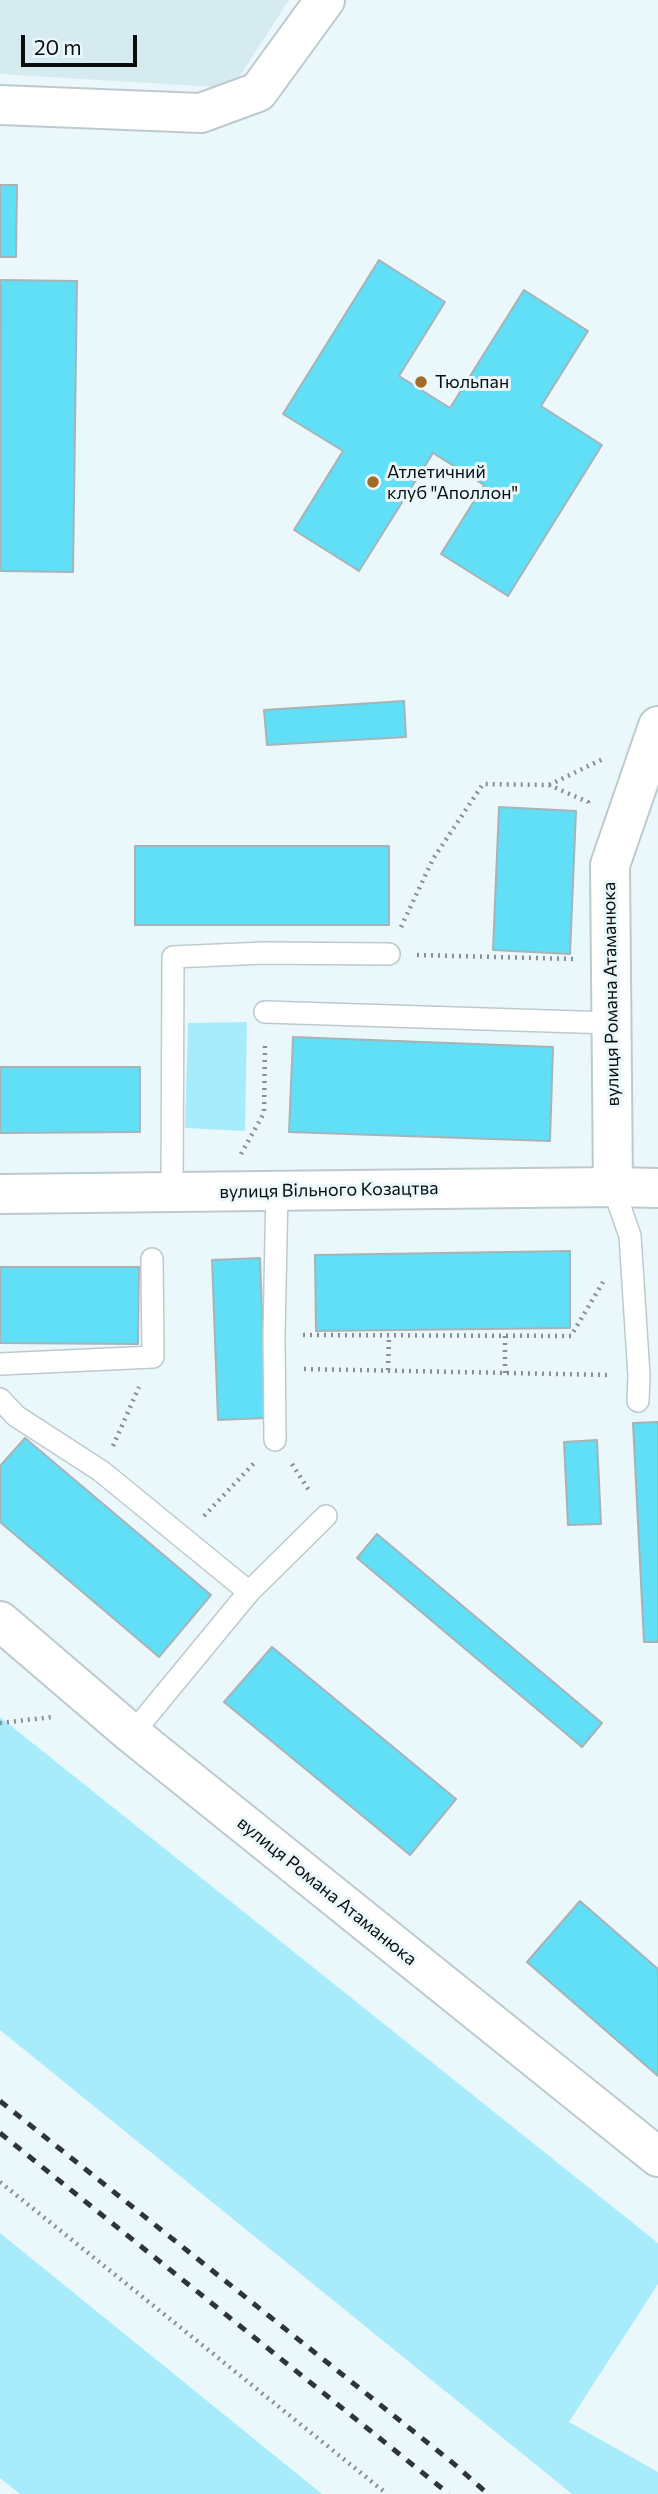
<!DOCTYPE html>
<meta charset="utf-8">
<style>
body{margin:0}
#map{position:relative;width:658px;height:2494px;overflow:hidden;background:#ebf8fb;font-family:Commissioner,sans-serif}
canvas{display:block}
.scale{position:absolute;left:21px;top:35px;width:116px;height:32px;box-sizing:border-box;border:4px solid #090d0e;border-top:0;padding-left:9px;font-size:21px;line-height:24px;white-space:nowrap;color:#090d0e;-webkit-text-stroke:5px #ebf8fb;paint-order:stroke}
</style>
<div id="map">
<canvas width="658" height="2494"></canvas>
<div class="scale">20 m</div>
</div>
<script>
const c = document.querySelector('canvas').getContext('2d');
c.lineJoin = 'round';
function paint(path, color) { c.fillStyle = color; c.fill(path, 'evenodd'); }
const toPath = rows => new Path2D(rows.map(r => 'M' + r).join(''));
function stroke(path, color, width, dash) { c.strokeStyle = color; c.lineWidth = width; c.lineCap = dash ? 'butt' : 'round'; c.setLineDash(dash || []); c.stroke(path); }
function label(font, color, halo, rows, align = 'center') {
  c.font = font + ' Commissioner,sans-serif'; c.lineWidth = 6; c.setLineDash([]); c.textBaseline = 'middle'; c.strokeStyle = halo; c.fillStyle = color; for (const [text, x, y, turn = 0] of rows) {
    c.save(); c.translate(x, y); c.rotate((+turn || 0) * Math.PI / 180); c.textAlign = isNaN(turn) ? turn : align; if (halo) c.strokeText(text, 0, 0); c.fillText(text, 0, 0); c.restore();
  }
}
const built = toPath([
 [0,0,289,0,232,88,0,74]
]);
const green = toPath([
 [247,1022,245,1131,185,1128,188,1023],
 [0,1717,658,2243,658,2284,569,2422,658,2472,658,2494,572,2494,0,2030],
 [0,2233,322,2494,20,2494,0,2478]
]);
const building = toPath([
 [0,185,17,185,16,257,0,257,0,185],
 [379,260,445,302,399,376,450,408,524,290,588,331,541,406,602,445,508,596,441,554,484,485,433,453,359,571,294,530,343,451,283,414,379,260],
 [1,280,77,281,73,572,0,571,1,280],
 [404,701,406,737,267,745,264,710,404,701],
 [499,807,576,811,570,954,493,950,499,807],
 [135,846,389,846,389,925,135,925,135,846],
 [293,1037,553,1047,550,1141,289,1132,293,1037],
 [0,1067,140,1067,140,1132,0,1133,0,1067],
 [570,1251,570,1328,316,1331,315,1255,570,1251],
 [260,1258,266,1418,218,1420,212,1260,260,1258],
 [0,1267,139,1267,138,1344,0,1343,0,1267],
 [658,1422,658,1642,644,1642,633,1423,658,1422],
 [25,1438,211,1595,159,1657,0,1522,0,1466,25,1438],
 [597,1440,601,1524,568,1525,564,1442,597,1440],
 [377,1534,602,1723,582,1747,357,1558,377,1534],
 [272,1647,456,1799,410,1855,224,1702,272,1647],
 [580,1901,658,1969,658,2076,527,1962,580,1901]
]);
const path = toPath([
 [549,785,605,758],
 [401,927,433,859,483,784,549,785,588,802,589,807],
 [417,955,573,959],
 [241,1154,264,1113,265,1043],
 [303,1335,571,1336,603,1282],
 [304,1369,610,1375],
 [388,1370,389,1335],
 [505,1373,505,1336],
 [113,1446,139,1387],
 [292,1464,310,1492],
 [204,1516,256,1461],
 [0,1723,52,1717],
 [0,2182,387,2494]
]);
const service = toPath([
 [265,1012,611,1023],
 [613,1187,630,1236,639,1376,638,1401],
 [172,1192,173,957,264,953,389,954],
 [0,1364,153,1357,152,1259],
 [0,1399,16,1416,101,1471,249,1592,132,1734],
 [275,1440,274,1335,277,1190],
 [249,1592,326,1516]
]);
const minor = toPath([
 [0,105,201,113,258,92,325,0],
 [613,1187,610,865,658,726],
 [0,1194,613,1187,658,1188],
 [0,1621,132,1734,658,2157]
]);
const rail = toPath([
 [0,2101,453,2463,488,2494],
 [0,2133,449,2494]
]);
const markers = [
 [421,382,7,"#a36a28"],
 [373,482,7,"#a36a28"]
];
const poiNames = [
 ["Тюльпан",435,382],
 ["Атлетичний",387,472],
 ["клуб \"Аполлон\"",387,493]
];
const streetNames = [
 ["вулиця Романа Атаманюка",611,994,-91],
 ["вулиця Вільного Козацтва",329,1190,-1],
 ["вулиця Романа Атаманюка",327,1891,39]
];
paint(built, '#d5ebef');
paint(green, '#a8ecfb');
paint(building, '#60dff7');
stroke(building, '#a7b3b6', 2);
stroke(service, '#bdcacd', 24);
stroke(minor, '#bdcacd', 42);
stroke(path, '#868f91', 4.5, [2, 5]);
stroke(service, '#fff', 21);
stroke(minor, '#fff', 38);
stroke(rail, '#2f3536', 5, [9, 9]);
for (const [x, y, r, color] of markers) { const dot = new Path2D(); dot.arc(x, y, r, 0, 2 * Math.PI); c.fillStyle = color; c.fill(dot); stroke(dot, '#ebf8fb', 2.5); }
label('18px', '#090d0e', '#ebf8fb', poiNames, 'left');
label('18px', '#090d0e', '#ebf8fb', streetNames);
</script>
